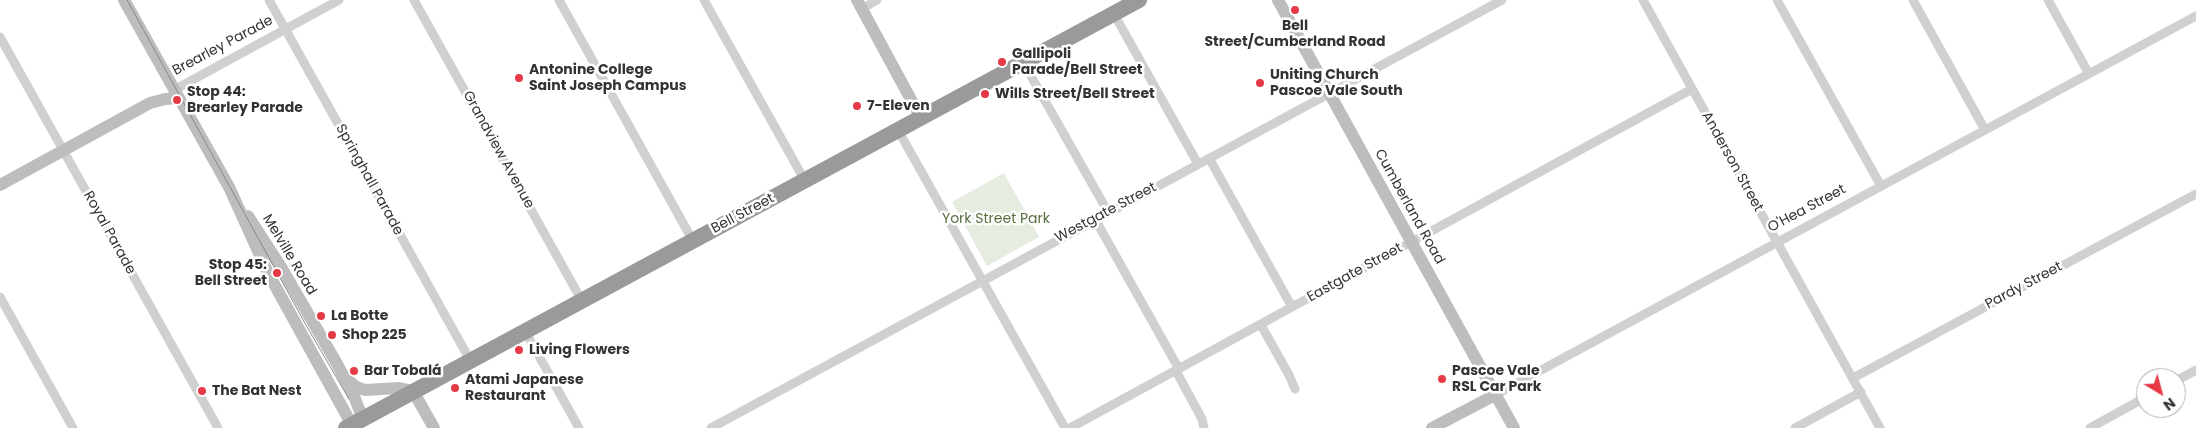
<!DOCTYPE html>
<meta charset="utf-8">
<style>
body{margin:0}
#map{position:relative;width:2196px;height:428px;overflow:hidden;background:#fff;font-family:Poppins,sans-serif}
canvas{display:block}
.north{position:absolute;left:2136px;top:368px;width:50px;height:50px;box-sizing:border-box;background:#fff;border:1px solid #adadad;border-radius:50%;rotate:143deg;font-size:14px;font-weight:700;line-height:20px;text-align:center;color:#333}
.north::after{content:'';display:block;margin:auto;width:18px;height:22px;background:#e63946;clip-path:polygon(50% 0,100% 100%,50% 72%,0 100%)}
</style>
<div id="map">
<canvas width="2196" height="428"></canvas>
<div class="north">N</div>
</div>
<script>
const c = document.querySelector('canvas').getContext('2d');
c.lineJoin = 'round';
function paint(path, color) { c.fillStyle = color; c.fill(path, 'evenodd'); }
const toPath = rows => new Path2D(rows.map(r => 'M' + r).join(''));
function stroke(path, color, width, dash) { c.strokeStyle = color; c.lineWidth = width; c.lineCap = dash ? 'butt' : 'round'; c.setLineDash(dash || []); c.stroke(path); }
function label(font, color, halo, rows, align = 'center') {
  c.font = font + ' Poppins,sans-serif'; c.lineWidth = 5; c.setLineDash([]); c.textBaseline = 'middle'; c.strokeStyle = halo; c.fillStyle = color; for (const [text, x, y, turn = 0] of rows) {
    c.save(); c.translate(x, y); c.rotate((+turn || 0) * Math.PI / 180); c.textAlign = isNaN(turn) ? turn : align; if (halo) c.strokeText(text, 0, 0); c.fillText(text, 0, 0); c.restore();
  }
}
const green = toPath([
 [1004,173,1039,237,987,266,952,202]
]);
const street = toPath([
 [269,0,470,360],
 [414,0,582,301],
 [559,0,693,241],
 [704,0,805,181],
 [1643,0,1880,428],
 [1777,0,1881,186],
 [1913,0,1985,130],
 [2048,0,2089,74],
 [862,9,877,0],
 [1114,14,1198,164],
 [0,37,218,428],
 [1023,62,1108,212],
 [174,90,339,0],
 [898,130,1065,428],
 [1209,158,1292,307],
 [1095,219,1179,369],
 [0,297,73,428],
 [1261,325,1289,375,1295,389],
 [525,331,579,428],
 [1176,371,1202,419,1204,428],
 [1853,378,2196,194],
 [2176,381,2196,370],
 [1495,395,2196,16],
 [711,428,1502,0],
 [1070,428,1692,89],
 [1795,428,1861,392],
 [2090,428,2146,397]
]);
const secondary = toPath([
 [124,0,229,187,268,273,352,425],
 [857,0,921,118],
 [1278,0,1514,428],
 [0,185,150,103,165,99,179,98],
 [248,216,281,267,336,362,354,396,363,419],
 [347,379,356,387,365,390,399,388,413,391,434,428],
 [1432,428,1495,395]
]);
const highway = toPath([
 [346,428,1139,0]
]);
const tram = toPath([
 [127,0,306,325,349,399]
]);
const markers = [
 [1295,10,5,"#e63946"],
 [1002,62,5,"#e63946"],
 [519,78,5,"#e63946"],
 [1260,83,5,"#e63946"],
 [985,94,5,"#e63946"],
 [177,100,5,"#e63946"],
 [857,106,5,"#e63946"],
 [277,273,5,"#e63946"],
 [321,316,5,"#e63946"],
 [332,335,5,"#e63946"],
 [519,350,5,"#e63946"],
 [354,371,5,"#e63946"],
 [1442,379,5,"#e63946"],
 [455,388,5,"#e63946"],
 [202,391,5,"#e63946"]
];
const poiNames = [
 ["Bell",1295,26,"center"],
 ["Street/Cumberland Road",1295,42,"center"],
 ["Gallipoli",1012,54],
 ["Parade/Bell Street",1012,70],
 ["Antonine College",529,70],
 ["Saint Joseph Campus",529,86],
 ["Uniting Church",1270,75],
 ["Pascoe Vale South",1270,91],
 ["Stop 44:",187,92],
 ["Brearley Parade",187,108],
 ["Wills Street/Bell Street",995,94],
 ["7-Eleven",867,106],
 ["Stop 45:",267,265,"right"],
 ["Bell Street",267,281,"right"],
 ["La Botte",331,316],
 ["Shop 225",342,335],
 ["Living Flowers",529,350],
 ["Bar Tobalá",364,371],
 ["Pascoe Vale",1452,371],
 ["RSL Car Park",1452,387],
 ["Atami Japanese",465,380],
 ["Restaurant",465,396],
 ["The Bat Nest",212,391]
];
const streetNames = [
 ["Brearley Parade",223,46,-28],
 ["Grandview Avenue",498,150,61],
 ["Anderson Street",1732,162,61],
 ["Springhall Parade",369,180,61],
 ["Cumberland Road",1409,207,61],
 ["O'Hea Street",1807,209,-28],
 ["Westgate Street",1106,213,-28],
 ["Bell Street",743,214,-28],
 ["Royal Parade",109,233,61],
 ["Melville Road",289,255,59],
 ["Eastgate Street",1355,273,-29],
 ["Pardy Street",2024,286,-28]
];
const parkNames = [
 ["York Street Park",996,219]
];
paint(green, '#e6ecdf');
stroke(street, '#d0d0d0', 9);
stroke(secondary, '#bdbdbd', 12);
stroke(highway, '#9a9a9a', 16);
stroke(tram, '#888', 1);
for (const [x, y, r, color] of markers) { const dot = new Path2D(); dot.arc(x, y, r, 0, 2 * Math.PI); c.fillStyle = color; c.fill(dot); stroke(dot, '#fff', 2); }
label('bold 14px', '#333', '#fff', poiNames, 'left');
label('14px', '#333', '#fff', streetNames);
label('14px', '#56703f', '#fff', parkNames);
</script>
